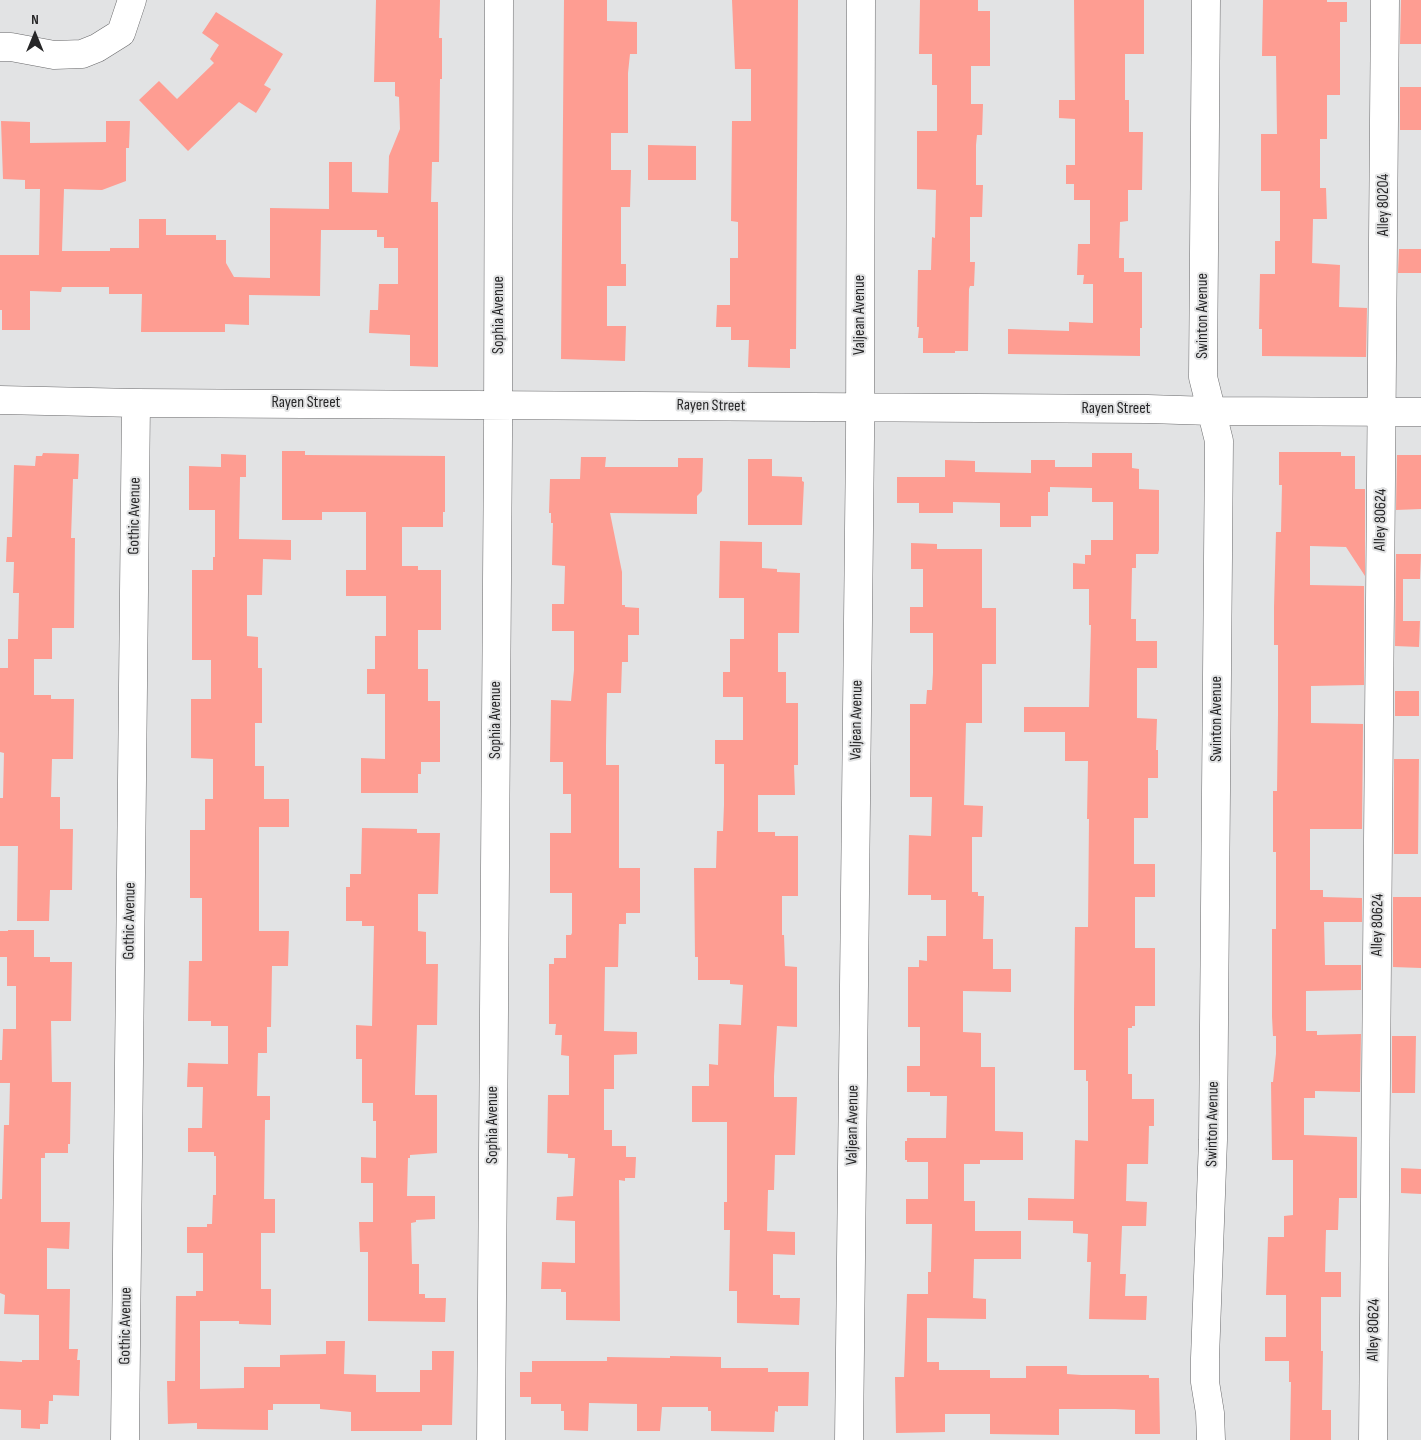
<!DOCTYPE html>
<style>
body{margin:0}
#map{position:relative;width:1421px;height:1440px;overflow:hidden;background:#e2e3e4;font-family:"Sofia Sans Condensed",sans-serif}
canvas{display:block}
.north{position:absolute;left:10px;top:10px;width:50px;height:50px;-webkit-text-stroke:4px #e2e3e4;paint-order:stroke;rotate:0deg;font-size:14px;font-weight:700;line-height:20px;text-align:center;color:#272728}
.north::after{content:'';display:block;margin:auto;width:18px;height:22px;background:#272728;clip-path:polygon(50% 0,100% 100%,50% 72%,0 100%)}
</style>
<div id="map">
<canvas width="1421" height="1440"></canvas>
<div class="north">N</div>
</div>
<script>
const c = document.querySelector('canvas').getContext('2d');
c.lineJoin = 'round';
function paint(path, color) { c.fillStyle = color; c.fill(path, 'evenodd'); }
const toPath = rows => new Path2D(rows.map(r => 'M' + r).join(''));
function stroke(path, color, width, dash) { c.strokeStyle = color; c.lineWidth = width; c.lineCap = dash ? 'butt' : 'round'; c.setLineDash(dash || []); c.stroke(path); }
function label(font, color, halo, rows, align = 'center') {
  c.font = font + ' "Sofia Sans Condensed",sans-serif'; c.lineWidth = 4; c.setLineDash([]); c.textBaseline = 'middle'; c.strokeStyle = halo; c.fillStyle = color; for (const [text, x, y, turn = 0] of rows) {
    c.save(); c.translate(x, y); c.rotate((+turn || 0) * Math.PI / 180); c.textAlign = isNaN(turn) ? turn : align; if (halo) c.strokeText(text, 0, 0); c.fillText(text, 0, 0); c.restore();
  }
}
const building = toPath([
 [376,0,440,0,439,38,442,38,442,79,440,79,439,162,432,162,431,202,438,202,438,367,410,366,410,335,369,333,370,310,378,310,379,284,398,284,398,248,384,248,384,237,377,237,377,230,321,230,320,296,249,295,249,325,225,324,225,332,141,332,142,294,109,294,109,287,62,287,61,292,30,291,30,330,2,330,2,310,0,310,0,255,39,255,40,189,25,189,25,180,3,179,1,121,30,122,30,143,106,142,106,121,130,121,129,148,126,148,126,181,102,190,64,189,62,251,110,251,110,248,139,248,139,219,166,219,166,235,216,235,216,240,226,240,226,263,234,277,270,278,270,208,329,209,329,162,352,162,352,192,388,193,389,156,400,129,399,97,395,96,395,82,374,82],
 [564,0,607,0,607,21,637,22,637,54,630,54,628,73,628,133,611,133,611,170,631,170,630,207,621,207,621,264,626,264,626,286,607,286,607,326,626,326,625,361,561,359],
 [732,0,798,0,796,349,790,349,790,368,748,367,749,340,731,340,731,327,716,327,717,305,730,305,730,258,738,258,738,222,731,221,732,121,751,121,751,69,735,69],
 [920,0,978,0,978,11,990,11,990,66,971,66,971,104,983,104,982,135,977,135,976,145,976,185,983,185,982,217,970,217,970,262,975,262,974,286,970,286,969,289,968,351,955,351,955,353,923,353,923,338,918,338,919,327,917,327,918,270,931,270,932,237,935,238,936,190,917,189,917,131,937,131,937,85,932,85,932,54,919,54],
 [1074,0,1144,0,1144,54,1125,54,1125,100,1129,100,1129,132,1143,132,1142,190,1128,190,1128,221,1120,222,1119,258,1124,258,1124,272,1142,272,1142,328,1140,328,1140,356,1008,354,1008,329,1069,331,1069,322,1093,323,1093,284,1083,284,1084,275,1077,275,1078,244,1090,244,1090,200,1074,200,1074,184,1066,184,1066,165,1075,165,1075,119,1059,118,1059,100,1075,100],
 [1263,0,1327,0,1327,2,1347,2,1347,22,1340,22,1340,95,1327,95,1327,139,1320,139,1320,188,1326,188,1327,219,1313,219,1312,263,1340,265,1339,307,1367,308,1366,357,1262,356,1262,329,1259,329,1260,274,1275,274,1275,241,1280,241,1280,191,1261,191,1261,134,1277,134,1276,56,1262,56],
 [1401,0,1421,0,1421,44,1400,44],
 [216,12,283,54,264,85,271,89,256,113,239,102,188,151,139,100,159,81,177,99,214,63,210,59,219,45,202,33],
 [1400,87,1421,87,1421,130,1400,130],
 [648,145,696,146,696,180,648,180],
 [1399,249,1421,249,1421,273,1398,273],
 [282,451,305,451,305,455,445,456,445,512,443,512,443,527,402,527,402,566,418,566,418,570,441,570,441,630,418,630,418,669,428,669,428,701,440,701,440,762,421,762,421,774,418,774,418,793,361,793,361,758,385,759,385,694,367,694,367,669,375,669,375,636,386,636,386,596,346,596,346,570,366,570,366,512,322,512,322,520,282,520],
 [1279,452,1341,452,1341,456,1355,456,1355,489,1365,489,1365,576,1346,547,1310,546,1310,585,1364,586,1364,685,1311,686,1311,723,1363,724,1362,829,1310,829,1310,890,1323,890,1323,897,1362,898,1362,922,1324,922,1325,965,1361,965,1361,990,1306,991,1306,1031,1317,1031,1317,1035,1361,1034,1360,1092,1315,1091,1315,1098,1304,1098,1304,1135,1357,1137,1357,1198,1339,1198,1338,1230,1326,1230,1325,1272,1341,1272,1341,1297,1321,1297,1321,1351,1323,1351,1322,1410,1331,1410,1331,1440,1290,1440,1291,1382,1289,1382,1289,1361,1265,1361,1265,1337,1286,1337,1286,1295,1266,1295,1268,1237,1284,1237,1284,1216,1293,1215,1293,1160,1272,1160,1271,1082,1273,1082,1276,1054,1276,1036,1273,1036,1272,1017,1272,929,1276,929,1276,852,1273,852,1273,791,1277,791,1278,715,1278,645,1274,645,1274,607,1276,532,1281,532,1282,485,1279,485],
 [43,453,79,454,78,479,73,479,71,538,75,538,74,628,52,628,52,659,34,659,34,695,51,695,51,699,74,699,73,759,52,759,51,797,60,797,60,829,73,829,72,890,50,890,49,921,17,921,18,846,0,846,0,798,3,798,4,753,0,752,0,668,8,668,8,639,18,639,19,593,13,593,14,562,6,562,7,537,12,537,14,465,35,466,36,456,42,456],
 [1092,453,1132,453,1132,468,1139,469,1139,489,1159,490,1159,550,1158,554,1136,554,1136,568,1132,568,1131,619,1136,619,1136,641,1157,641,1157,668,1137,668,1137,718,1157,719,1156,750,1158,750,1158,778,1148,778,1148,818,1134,818,1134,864,1155,864,1155,897,1135,897,1135,948,1155,948,1155,1006,1135,1006,1135,1026,1132,1026,1132,1028,1128,1028,1128,1074,1132,1074,1132,1099,1154,1099,1154,1126,1149,1126,1148,1164,1127,1164,1126,1201,1147,1202,1146,1226,1122,1226,1120,1274,1126,1274,1125,1296,1147,1296,1146,1320,1089,1319,1091,1262,1087,1262,1088,1234,1073,1233,1073,1221,1028,1220,1028,1198,1074,1199,1075,1140,1088,1141,1088,1081,1086,1081,1086,1070,1074,1070,1074,1012,1075,927,1088,927,1089,819,1087,819,1088,761,1065,761,1065,732,1024,732,1024,707,1089,707,1091,625,1089,625,1089,589,1073,589,1073,563,1085,564,1085,555,1091,555,1091,540,1113,540,1113,502,1092,502,1092,488,1050,487,1050,492,1048,492,1048,516,1031,516,1031,527,1000,527,1000,503,953,502,953,513,919,513,919,503,897,503,897,477,945,477,945,460,975,461,975,472,1031,473,1031,460,1055,460,1055,467,1092,467],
 [221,454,246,455,246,477,240,477,239,539,291,540,291,560,263,559,262,595,247,595,247,636,258,637,258,668,262,668,262,723,255,723,255,766,264,766,264,799,289,799,289,827,259,827,259,931,289,931,288,966,272,966,271,1027,267,1027,267,1053,258,1053,257,1096,270,1096,270,1120,265,1120,264,1199,275,1199,275,1233,261,1233,261,1289,271,1289,271,1325,239,1324,239,1321,200,1321,200,1389,244,1388,244,1367,280,1367,280,1355,326,1354,326,1341,345,1341,344,1374,376,1375,376,1392,420,1392,420,1370,432,1370,432,1351,454,1351,452,1425,422,1425,422,1431,351,1431,351,1412,320,1409,320,1404,273,1404,273,1410,268,1410,268,1430,197,1429,197,1423,168,1424,167,1381,175,1381,176,1296,196,1296,196,1291,203,1291,203,1253,187,1253,187,1227,207,1227,207,1224,212,1224,213,1195,216,1195,216,1156,214,1156,214,1152,188,1152,188,1128,202,1128,203,1087,187,1087,188,1063,228,1064,228,1026,211,1026,211,1021,188,1021,189,961,202,961,202,898,190,898,190,830,205,830,205,799,213,799,213,759,191,758,191,699,211,699,211,660,192,660,192,570,213,570,213,557,215,557,215,510,189,510,189,466,221,467],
 [1397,455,1421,455,1421,509,1396,510],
 [581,457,606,457,605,467,678,467,678,458,703,458,702,491,697,496,697,514,610,513,622,572,622,605,625,605,625,607,639,608,639,635,628,635,628,662,622,662,621,693,607,693,606,745,606,765,619,765,619,868,640,868,640,913,626,913,626,924,619,924,618,967,605,967,604,1031,637,1032,637,1054,614,1055,614,1089,604,1089,604,1130,612,1130,612,1146,626,1146,626,1157,636,1157,635,1178,625,1178,625,1181,619,1180,620,1321,566,1320,566,1292,561,1292,561,1289,541,1289,542,1262,575,1263,575,1221,556,1220,557,1197,573,1196,575,1158,568,1158,568,1154,547,1153,548,1095,569,1095,569,1056,561,1055,562,1035,555,1035,556,1024,549,1024,549,964,554,964,554,958,566,958,566,935,571,935,572,933,572,893,550,893,550,833,571,833,571,794,563,794,563,762,550,762,551,700,571,701,574,670,574,631,552,631,552,604,564,604,565,566,552,565,553,523,551,523,551,513,549,513,550,479,580,479],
 [748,459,772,459,772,476,802,477,802,481,804,482,802,525,748,525],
 [720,541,762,542,762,568,777,569,777,572,800,573,799,633,778,633,778,672,786,672,786,703,798,703,798,765,794,765,795,795,758,795,758,832,775,832,775,836,798,836,798,896,782,896,782,935,784,935,785,966,797,967,797,1027,777,1026,774,1076,774,1097,797,1097,795,1155,775,1155,774,1190,768,1190,767,1231,795,1232,795,1255,773,1254,773,1295,780,1295,780,1298,800,1298,799,1325,737,1323,737,1291,729,1291,730,1230,724,1230,724,1202,727,1202,727,1122,692,1122,692,1086,709,1086,709,1064,718,1065,719,1024,741,1025,743,985,730,984,730,980,698,980,698,957,695,957,694,868,716,868,717,831,723,831,724,805,724,764,715,764,715,740,743,740,743,697,723,697,723,672,730,672,730,639,744,639,744,598,719,598],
 [911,543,937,544,937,549,982,549,982,608,996,608,996,664,982,664,982,723,966,723,964,805,983,806,982,837,972,837,972,892,978,892,978,896,984,896,983,939,993,939,993,969,1011,969,1011,992,963,991,963,1032,981,1033,981,1067,995,1067,995,1131,1023,1132,1023,1160,980,1160,980,1164,964,1164,964,1201,975,1201,975,1231,1021,1231,1021,1259,974,1259,973,1298,986,1299,986,1319,927,1318,927,1362,939,1362,939,1370,990,1370,990,1378,1026,1378,1026,1366,1067,1366,1067,1374,1081,1375,1149,1375,1149,1378,1159,1378,1160,1434,1135,1434,1135,1410,1115,1409,1059,1409,1059,1435,990,1434,990,1414,945,1414,945,1432,896,1433,895,1377,904,1377,907,1294,928,1294,928,1272,931,1272,932,1224,906,1224,906,1199,928,1199,928,1162,907,1162,907,1160,905,1160,905,1141,907,1141,907,1138,946,1138,947,1096,930,1096,930,1092,907,1092,907,1066,920,1066,920,1027,908,1027,908,967,919,967,919,960,927,961,927,936,946,936,946,900,931,900,931,895,908,895,909,835,931,836,932,797,910,797,910,704,926,704,927,690,932,690,933,673,933,633,910,633,910,607,923,607,923,569,911,569],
 [1396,554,1421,554,1420,579,1403,579,1403,621,1420,621,1419,647,1395,646],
 [1395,691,1419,691,1419,716,1395,716],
 [1394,759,1419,759,1418,854,1394,854],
 [362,828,417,829,417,833,440,833,438,894,418,894,418,931,426,932,426,964,438,964,437,1025,417,1025,415,1090,415,1095,437,1095,437,1153,410,1155,410,1158,408,1158,407,1196,435,1196,435,1219,416,1220,416,1222,411,1223,412,1264,419,1264,419,1294,425,1294,425,1298,446,1298,445,1322,368,1321,368,1252,360,1252,359,1222,373,1222,373,1183,361,1183,361,1157,376,1158,376,1121,373,1121,373,1103,362,1103,362,1059,356,1059,356,1025,372,1026,374,926,362,926,362,921,346,921,346,887,350,887,350,874,361,874],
 [1393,897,1421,897,1421,968,1393,967],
 [8,930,34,930,34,957,50,957,50,962,72,962,71,1021,51,1021,52,1082,71,1082,70,1144,68,1144,68,1153,45,1153,45,1158,41,1158,41,1222,70,1222,69,1249,47,1248,47,1289,70,1289,69,1349,78,1349,77,1360,80,1360,79,1396,53,1395,53,1401,49,1401,48,1424,40,1424,40,1429,21,1428,21,1410,0,1409,0,1361,22,1362,22,1360,39,1360,39,1315,4,1314,5,1295,0,1293,0,1199,2,1199,4,1125,9,1125,10,1083,0,1083,0,1060,2,1060,3,1029,16,1029,16,986,7,986,7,957,0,957,0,931,8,931],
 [1392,1036,1416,1036,1415,1093,1392,1093],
 [1401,1168,1421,1169,1421,1194,1401,1193],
 [670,1356,721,1357,721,1368,768,1368,768,1372,809,1372,808,1406,778,1406,778,1412,775,1411,774,1432,711,1431,711,1411,708,1411,708,1407,662,1407,660,1431,637,1431,637,1404,589,1403,588,1431,564,1430,564,1411,561,1411,561,1404,531,1404,531,1397,520,1397,520,1372,532,1372,532,1361,607,1361,607,1357,670,1358]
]);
const minor = toPath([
 [1206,0,1203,377,1219,441,1213,1140,1205,1358,1205,1382,1210,1413,1211,1440],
 [0,47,11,47,54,55,82,54,97,48,121,33,132,0],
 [0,400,136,403,1148,409,1211,411,1421,412],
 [125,1440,136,403],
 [491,1440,498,436,499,0],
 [849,1440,860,438,861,0],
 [1373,1440,1385,0]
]);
const streetNames = [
 ["Alley 80204",1384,205,-90],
 ["Sophia Avenue",499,315,-90],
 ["Valjean Avenue",860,315,-90],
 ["Swinton Avenue",1203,316,-90],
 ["Rayen Street",306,403],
 ["Rayen Street",711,406,1],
 ["Rayen Street",1116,409],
 ["Gothic Avenue",135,516,-89],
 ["Alley 80624",1381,520,-89],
 ["Swinton Avenue",1217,719,-90],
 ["Sophia Avenue",496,720,-90],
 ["Valjean Avenue",857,720,-89],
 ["Gothic Avenue",130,921,-89],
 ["Alley 80624",1378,925,-89],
 ["Swinton Avenue",1213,1124,-89],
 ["Sophia Avenue",493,1125,-90],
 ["Valjean Avenue",853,1125,-89],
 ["Gothic Avenue",126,1326,-89],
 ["Alley 80624",1374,1330,-89]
];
paint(building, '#fe9d92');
stroke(minor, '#69696b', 29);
stroke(minor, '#fff', 28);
label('16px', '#272728', '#e2e3e4', streetNames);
</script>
